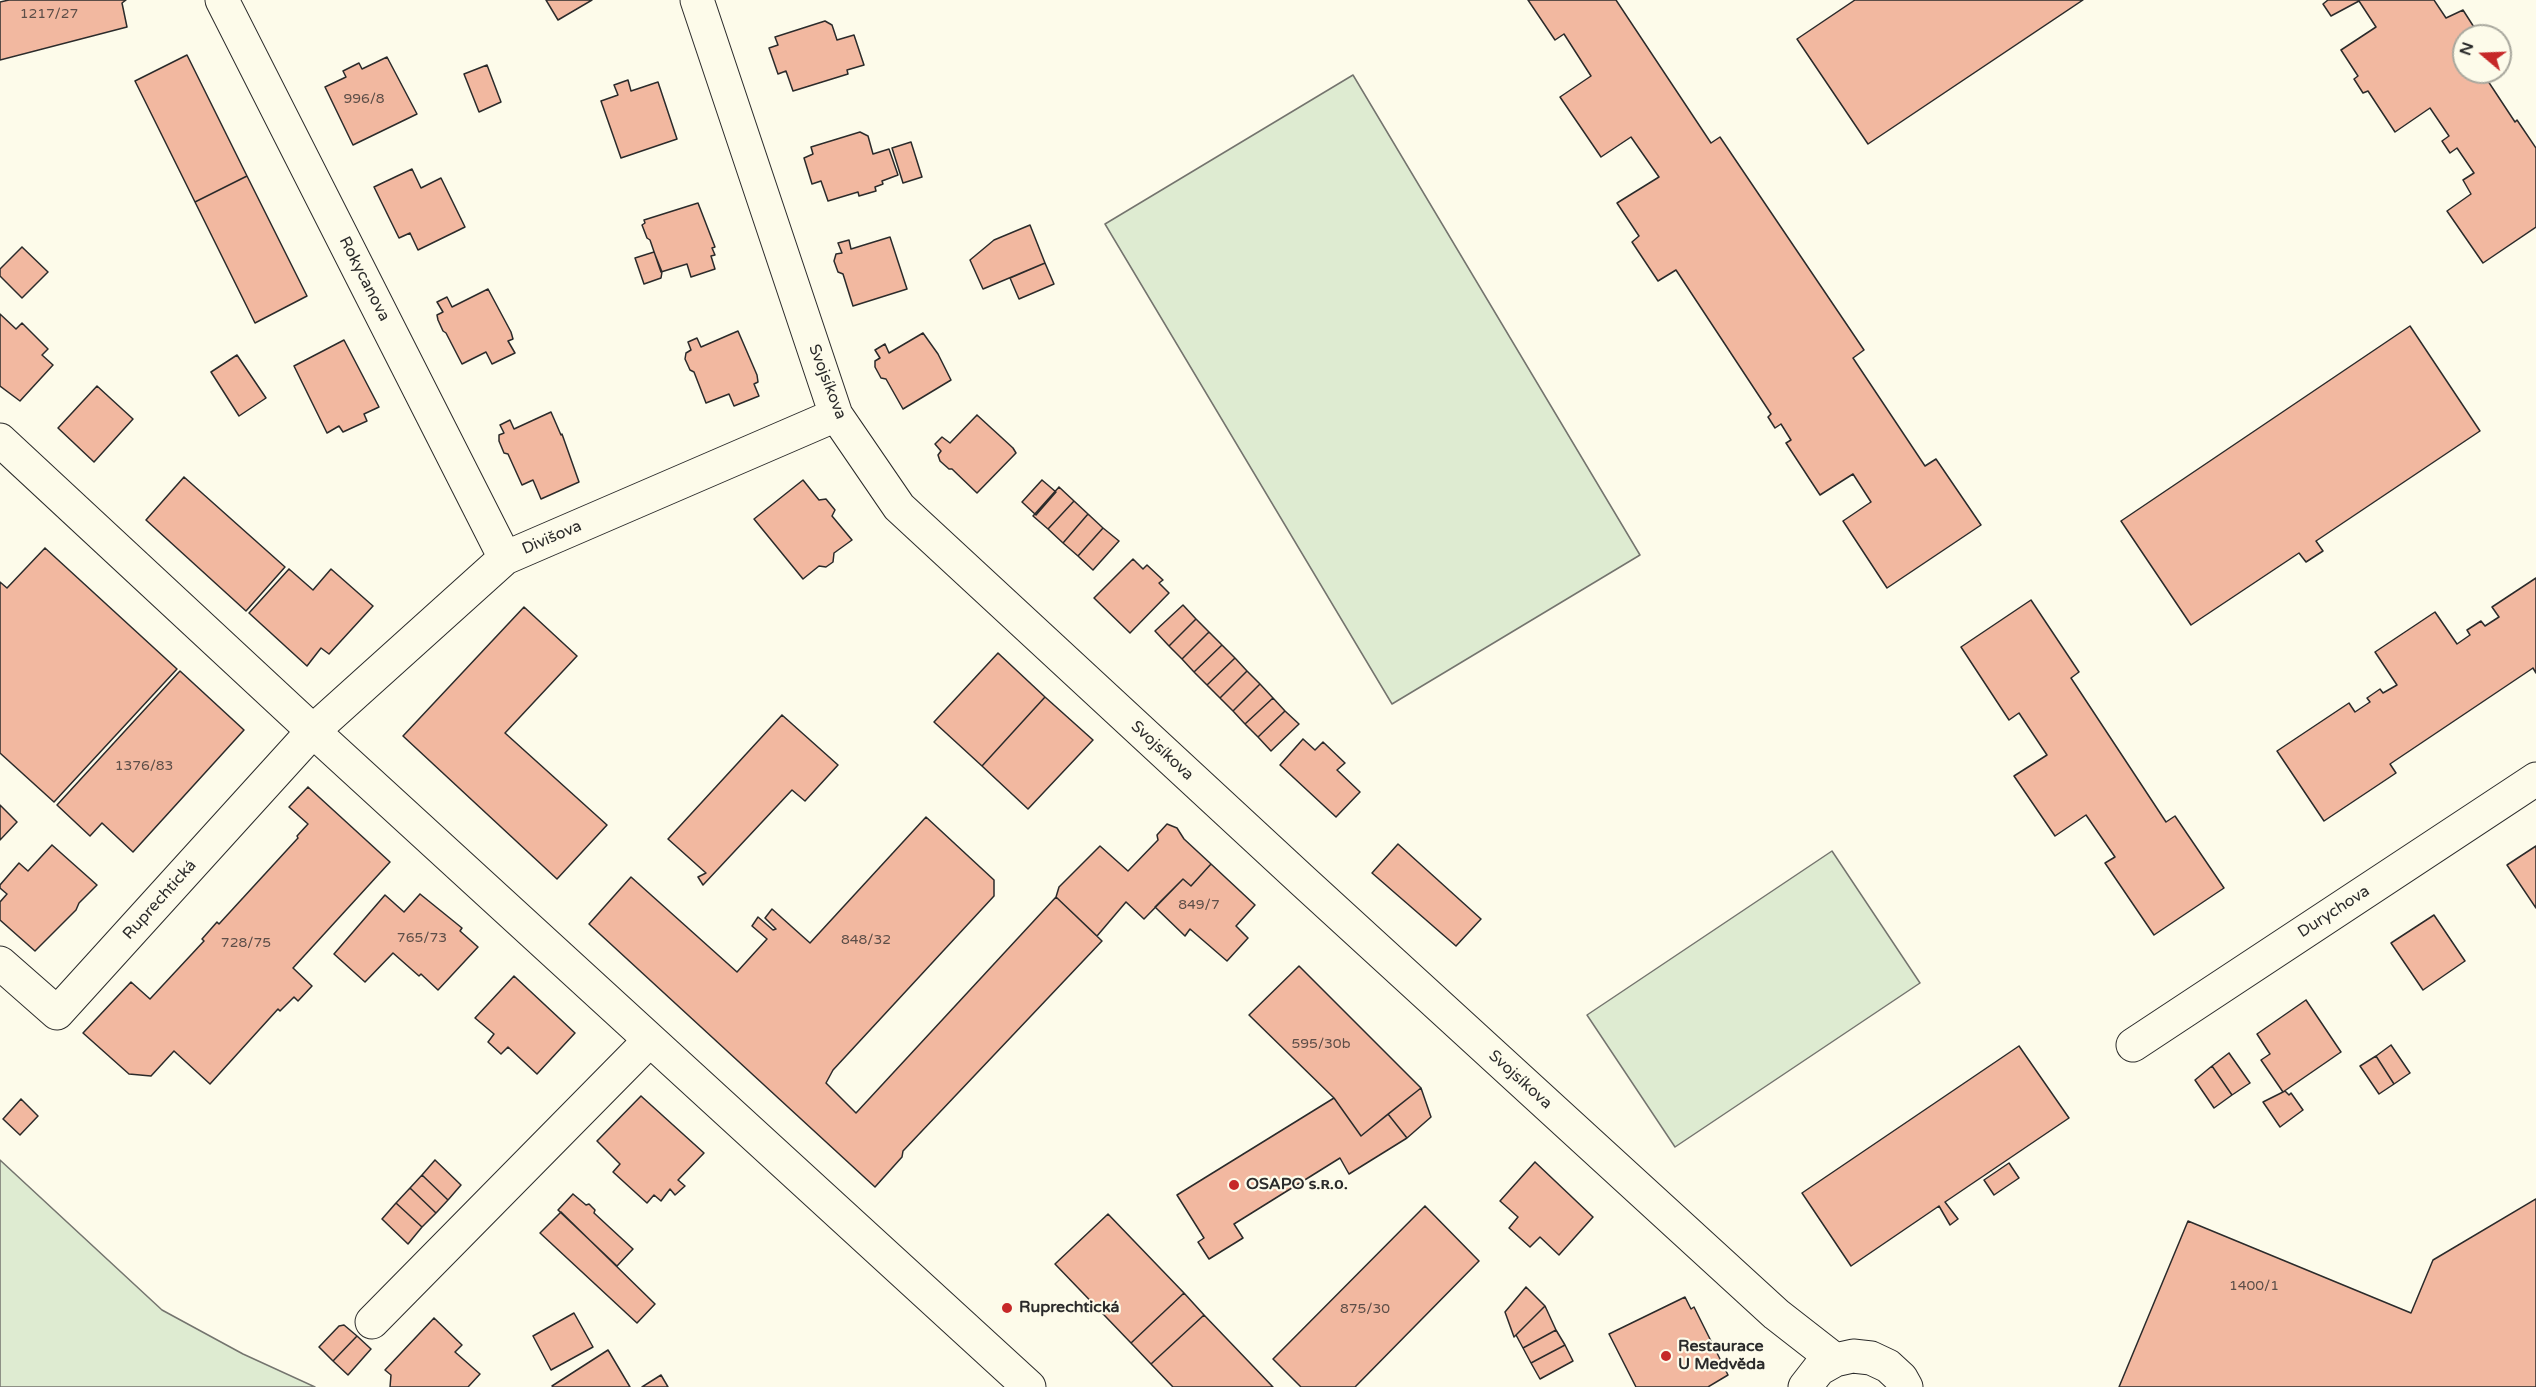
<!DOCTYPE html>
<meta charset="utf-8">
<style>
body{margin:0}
#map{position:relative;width:2536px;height:1387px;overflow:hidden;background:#fdfbea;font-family:"Varela Round",sans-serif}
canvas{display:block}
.north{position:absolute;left:2452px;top:24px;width:60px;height:60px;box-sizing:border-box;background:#fdfbea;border:2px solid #a9a89e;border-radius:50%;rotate:289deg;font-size:16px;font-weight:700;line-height:24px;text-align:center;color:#2b2b2b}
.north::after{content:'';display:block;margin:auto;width:21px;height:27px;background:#c62828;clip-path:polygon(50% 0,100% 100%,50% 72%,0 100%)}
</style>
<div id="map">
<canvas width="2536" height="1387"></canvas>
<div class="north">N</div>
</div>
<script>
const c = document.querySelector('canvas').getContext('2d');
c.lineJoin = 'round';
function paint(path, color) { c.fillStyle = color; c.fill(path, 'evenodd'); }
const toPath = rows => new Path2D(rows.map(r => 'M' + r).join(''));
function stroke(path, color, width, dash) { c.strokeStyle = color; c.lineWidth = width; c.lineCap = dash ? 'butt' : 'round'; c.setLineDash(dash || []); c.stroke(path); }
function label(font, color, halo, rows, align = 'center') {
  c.font = font + ' "Varela Round",sans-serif'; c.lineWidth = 4.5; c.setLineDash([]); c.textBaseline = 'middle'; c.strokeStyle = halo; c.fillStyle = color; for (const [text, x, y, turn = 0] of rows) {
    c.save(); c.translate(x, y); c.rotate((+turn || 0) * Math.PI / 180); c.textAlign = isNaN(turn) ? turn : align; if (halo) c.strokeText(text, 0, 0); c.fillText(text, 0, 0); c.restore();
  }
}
const green = toPath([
 [1353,75,1640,555,1392,704,1105,224,1353,75],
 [1832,851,1920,983,1675,1147,1587,1015,1832,851],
 [0,1160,162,1310,243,1354,315,1387,0,1387,0,1160]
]);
const building = toPath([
 [9,0,126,0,122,3,127,27,0,60,0,2,9,0],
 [546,0,592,0,558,20,546,0],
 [1528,0,1616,0,1711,143,1720,137,1864,350,1853,358,1925,466,1936,459,1981,525,1887,588,1843,521,1871,502,1853,474,1820,495,1786,443,1791,440,1781,424,1775,428,1768,417,1771,414,1676,270,1658,281,1632,242,1639,236,1617,203,1659,177,1631,137,1601,157,1560,97,1591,76,1564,34,1555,40,1528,0],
 [1855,0,2083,0,1868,144,1797,39,1855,0],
 [2328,0,2434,0,2446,18,2463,10,2479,35,2464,36,2464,72,2482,72,2515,122,2517,120,2536,148,2536,227,2483,263,2447,211,2471,194,2463,180,2474,173,2457,148,2450,153,2442,141,2449,136,2430,108,2395,132,2368,91,2363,93,2354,79,2358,76,2341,50,2376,27,2359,1,2331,16,2323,4,2328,0],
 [825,21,832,25,837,40,854,35,864,65,847,70,848,74,793,91,786,71,778,74,769,48,778,45,775,37,825,21],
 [187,55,247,176,195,202,135,81,187,55],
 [387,57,417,114,353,145,325,87,346,77,343,71,359,63,362,69,387,57],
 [487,65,501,102,479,112,464,74,487,65],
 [628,80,631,91,658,82,677,139,621,158,601,101,618,95,614,85,628,80],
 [860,132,868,136,873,154,889,149,898,175,882,181,883,184,875,187,876,191,859,196,858,192,828,201,821,181,812,184,804,158,813,154,811,147,860,132],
 [911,142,922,177,903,183,892,148,911,142],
 [412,169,421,188,441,178,465,227,418,250,410,233,399,238,374,187,412,169],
 [247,176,307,296,255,323,195,202,247,176],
 [698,203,715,247,712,248,715,255,711,256,715,269,691,277,687,264,661,272,650,240,647,238,642,225,645,223,644,220,698,203],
 [1030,225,1045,263,983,289,970,260,994,240,1030,225],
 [890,237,907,289,853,306,843,274,838,272,834,261,836,254,842,253,838,243,849,240,851,249,890,237],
 [22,247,48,272,22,298,0,276,0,269,22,247],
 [654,252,662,272,661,278,644,284,635,258,654,252],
 [1045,263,1054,284,1019,299,1010,278,1045,263],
 [488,289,511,332,513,339,508,341,515,353,492,364,486,352,462,364,446,333,443,331,438,320,437,315,443,312,437,302,447,297,452,307,488,289],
 [0,314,16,329,22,323,48,349,42,355,53,365,20,401,0,386,0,314],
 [2410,326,2480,431,2316,541,2323,551,2306,562,2299,553,2191,625,2121,521,2410,326],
 [738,331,757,375,758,382,754,384,759,396,734,406,729,394,706,403,694,372,690,370,685,359,686,353,691,350,688,342,697,338,701,347,738,331],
 [923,333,938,354,951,380,903,409,886,379,881,378,875,367,875,361,880,358,875,350,885,344,889,353,923,333],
 [344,340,379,407,364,414,367,421,343,432,339,426,327,433,294,366,344,340],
 [237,355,266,398,239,416,211,372,237,355],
 [97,386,133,419,94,462,58,428,97,386],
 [551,412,561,435,562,434,579,482,541,499,533,480,522,485,508,454,504,453,499,441,499,435,504,433,500,425,510,420,514,429,551,412],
 [977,415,1013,448,1016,453,977,493,952,469,949,469,940,461,938,455,941,451,935,444,942,437,950,443,977,415],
 [184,477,285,567,246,611,146,520,184,477],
 [803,480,819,500,826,499,835,510,832,516,852,540,834,553,833,562,826,567,819,566,803,579,754,519,803,480],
 [1042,480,1056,492,1036,515,1022,502,1042,480],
 [1059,487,1074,501,1048,529,1033,516,1059,487],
 [1074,501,1088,514,1063,543,1048,529,1074,501],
 [1088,514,1103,528,1078,556,1063,543,1088,514],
 [1103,528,1119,541,1093,570,1078,556,1103,528],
 [45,548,177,669,54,802,0,753,0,582,7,588,45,548],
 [1133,559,1143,569,1147,565,1163,580,1159,583,1169,593,1130,633,1094,598,1133,559],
 [289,569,313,590,331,569,373,606,329,654,321,648,307,666,249,613,289,569],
 [2536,578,2536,673,2533,668,2390,764,2396,773,2324,821,2277,751,2349,703,2355,712,2370,702,2367,698,2380,689,2383,693,2397,685,2375,652,2435,612,2457,644,2470,635,2467,630,2481,621,2485,626,2499,617,2492,607,2536,578],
 [2031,600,2079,672,2071,678,2166,822,2175,816,2224,888,2154,935,2105,863,2115,857,2086,815,2055,836,2014,776,2047,755,2019,713,2009,720,1961,647,2031,600],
 [1183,605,1196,619,1169,646,1155,631,1183,605],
 [524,607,577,656,505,733,607,825,557,879,403,736,524,607],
 [1196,619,1209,632,1182,659,1169,646,1196,619],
 [1209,632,1222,645,1194,672,1182,659,1209,632],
 [1222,645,1235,658,1207,685,1194,672,1222,645],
 [998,653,1045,697,982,766,934,722,998,653],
 [1235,658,1247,671,1220,698,1207,685,1235,658],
 [180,671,244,730,133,852,102,823,90,836,57,805,180,671],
 [1247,671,1260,684,1233,711,1220,698,1247,671],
 [1260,684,1273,698,1245,724,1233,711,1260,684],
 [1045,697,1093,740,1028,809,982,766,1045,697],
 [1273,698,1285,711,1258,737,1245,724,1273,698],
 [1285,711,1299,724,1271,751,1258,737,1285,711],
 [782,715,838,765,805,801,792,790,703,885,698,877,706,873,668,839,782,715],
 [1303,739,1315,750,1323,742,1345,763,1337,770,1360,792,1336,817,1280,765,1303,739],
 [308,787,390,862,293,968,312,986,298,1001,294,997,280,1011,278,1009,210,1084,174,1051,151,1076,129,1074,83,1033,131,982,150,999,204,941,202,939,217,922,219,924,298,838,297,836,308,824,289,807,308,787],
 [0,805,17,822,0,840,0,805],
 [926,817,994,880,994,896,833,1070,826,1083,856,1113,1056,897,1102,941,903,1151,902,1157,875,1187,589,924,631,877,737,972,767,939,752,926,758,917,773,930,776,929,765,918,772,909,810,943,926,817],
 [1167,824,1177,828,1184,839,1211,864,1191,886,1183,879,1144,919,1126,902,1097,936,1056,897,1059,887,1100,846,1128,871,1158,840,1157,835,1167,824],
 [1398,844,1481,919,1456,946,1372,873,1398,844],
 [52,845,97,885,79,903,76,910,35,951,0,920,0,902,7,894,0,888,0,885,19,863,28,871,52,845],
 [2536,846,2536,908,2507,865,2536,846],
 [1211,864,1255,905,1236,926,1248,938,1227,961,1190,929,1185,936,1155,907,1183,879,1191,886,1211,864],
 [420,894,462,928,460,931,478,947,438,990,421,974,419,976,393,953,365,982,334,954,385,895,404,912,420,894],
 [2434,915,2465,961,2423,990,2391,943,2434,915],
 [1299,966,1421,1088,1361,1136,1334,1098,1249,1015,1299,966],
 [514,976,575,1033,537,1074,508,1047,501,1054,488,1042,494,1034,475,1018,514,976],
 [2306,1000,2341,1052,2283,1092,2261,1060,2270,1054,2257,1034,2306,1000],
 [2391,1045,2410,1073,2394,1084,2376,1056,2391,1045],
 [2019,1046,2069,1118,1945,1202,1958,1219,1950,1225,1939,1206,1851,1266,1802,1193,2019,1046],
 [2229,1053,2250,1083,2232,1095,2212,1066,2229,1053],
 [2376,1056,2394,1084,2379,1094,2360,1066,2376,1056],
 [2212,1066,2232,1095,2214,1108,2195,1080,2212,1066],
 [1421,1088,1431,1117,1407,1138,1388,1114,1421,1088],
 [2285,1091,2289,1095,2291,1093,2303,1110,2280,1127,2263,1102,2285,1091],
 [641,1096,704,1153,678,1180,685,1186,675,1195,670,1189,661,1201,654,1195,647,1203,613,1172,620,1164,597,1141,641,1096],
 [1334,1098,1361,1136,1388,1114,1407,1138,1349,1174,1340,1158,1234,1224,1243,1238,1209,1259,1198,1242,1204,1238,1177,1195,1334,1098],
 [21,1099,38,1116,20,1135,3,1119,21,1099],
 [435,1160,461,1185,448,1200,422,1175,435,1160],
 [1535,1162,1593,1217,1559,1255,1540,1237,1530,1247,1509,1228,1518,1217,1500,1201,1535,1162],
 [2009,1163,2019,1178,1994,1195,1984,1180,2009,1163],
 [422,1175,448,1200,436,1213,410,1188,422,1175],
 [410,1188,436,1213,422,1227,396,1203,410,1188],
 [573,1194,586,1205,589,1204,595,1210,594,1213,633,1249,617,1266,558,1210,573,1194],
 [2536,1199,2536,1387,2119,1387,2188,1221,2411,1313,2433,1260,2536,1199],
 [396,1203,422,1227,408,1244,382,1219,396,1203],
 [1425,1206,1479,1261,1355,1387,1301,1387,1273,1359,1425,1206],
 [561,1212,655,1304,637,1323,540,1233,561,1212],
 [1108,1214,1184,1293,1131,1343,1055,1264,1108,1214],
 [1526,1287,1545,1306,1514,1337,1505,1312,1526,1287],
 [1184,1293,1204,1315,1151,1364,1131,1343,1184,1293],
 [1685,1297,1691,1309,1694,1307,1728,1375,1708,1387,1636,1387,1609,1334,1685,1297],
 [1545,1306,1556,1330,1523,1348,1516,1335,1545,1306],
 [574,1313,593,1347,551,1370,533,1336,574,1313],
 [1204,1315,1273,1387,1173,1387,1151,1364,1204,1315],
 [434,1318,462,1345,455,1352,480,1374,468,1387,390,1387,391,1375,385,1370,434,1318],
 [344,1325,357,1336,333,1361,319,1347,339,1326,344,1325],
 [1556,1330,1565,1345,1531,1363,1523,1348,1556,1330],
 [357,1336,371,1349,348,1375,333,1361,357,1336],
 [1565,1345,1573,1361,1540,1379,1531,1363,1565,1345],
 [608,1350,630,1387,553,1387,552,1386,608,1350],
 [661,1375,668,1387,642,1387,661,1375]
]);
const minor = toPath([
 [222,0,505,558],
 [697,0,836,415,899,507,1303,881,1776,1314,1835,1360],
 [0,440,313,731,1029,1387],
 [0,963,57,1013,313,731,505,558,836,415],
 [2133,1045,2536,779],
 [372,1322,650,1040],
 [1805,1387,1819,1369,1835,1360,1853,1356,1871,1358,1888,1366,1901,1378,1906,1387]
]);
const markers = [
 [1234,1185,6,"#c62828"],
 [1007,1308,6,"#c62828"],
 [1666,1356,6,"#c62828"]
];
const numberNames = [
 ["1217/27",49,14],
 ["996/8",364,99],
 ["1376/83",144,766],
 ["849/7",1199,905],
 ["765/73",422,938],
 ["848/32",866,940],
 ["728/75",246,943],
 ["595/30b",1321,1044],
 ["1400/1",2254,1286],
 ["875/30",1365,1309]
];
const streetNames = [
 ["Rokycanova",364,279,63],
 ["Svojsíkova",827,382,69],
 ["Divišova",552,538,-23],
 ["Svojsíkova",1162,751,43],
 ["Ruprechtická",160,900,-48],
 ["Durychova",2334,912,-33],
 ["Svojsíkova",1520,1080,42]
];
const poiNames = [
 ["OSAPO s.ʀ.ᴏ.",1246,1185],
 ["Ruprechtická",1019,1308],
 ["Restaurace",1678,1347],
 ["U Medvěda",1678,1365]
];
paint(green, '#deebd1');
stroke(green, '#74746e', 1.5);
paint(building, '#f2b8a0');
stroke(building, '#2b2b2b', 1.5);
stroke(minor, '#2b2b2b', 35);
stroke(minor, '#fdfbea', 33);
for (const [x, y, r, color] of markers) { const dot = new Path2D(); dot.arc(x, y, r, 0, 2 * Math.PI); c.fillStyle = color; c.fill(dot); stroke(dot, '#fdfbea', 2); }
label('14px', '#5d4e48', null, numberNames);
label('16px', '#2b2b2b', '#fdfbea', streetNames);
label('bold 16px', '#2b2b2b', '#fdfbea', poiNames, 'left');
</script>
